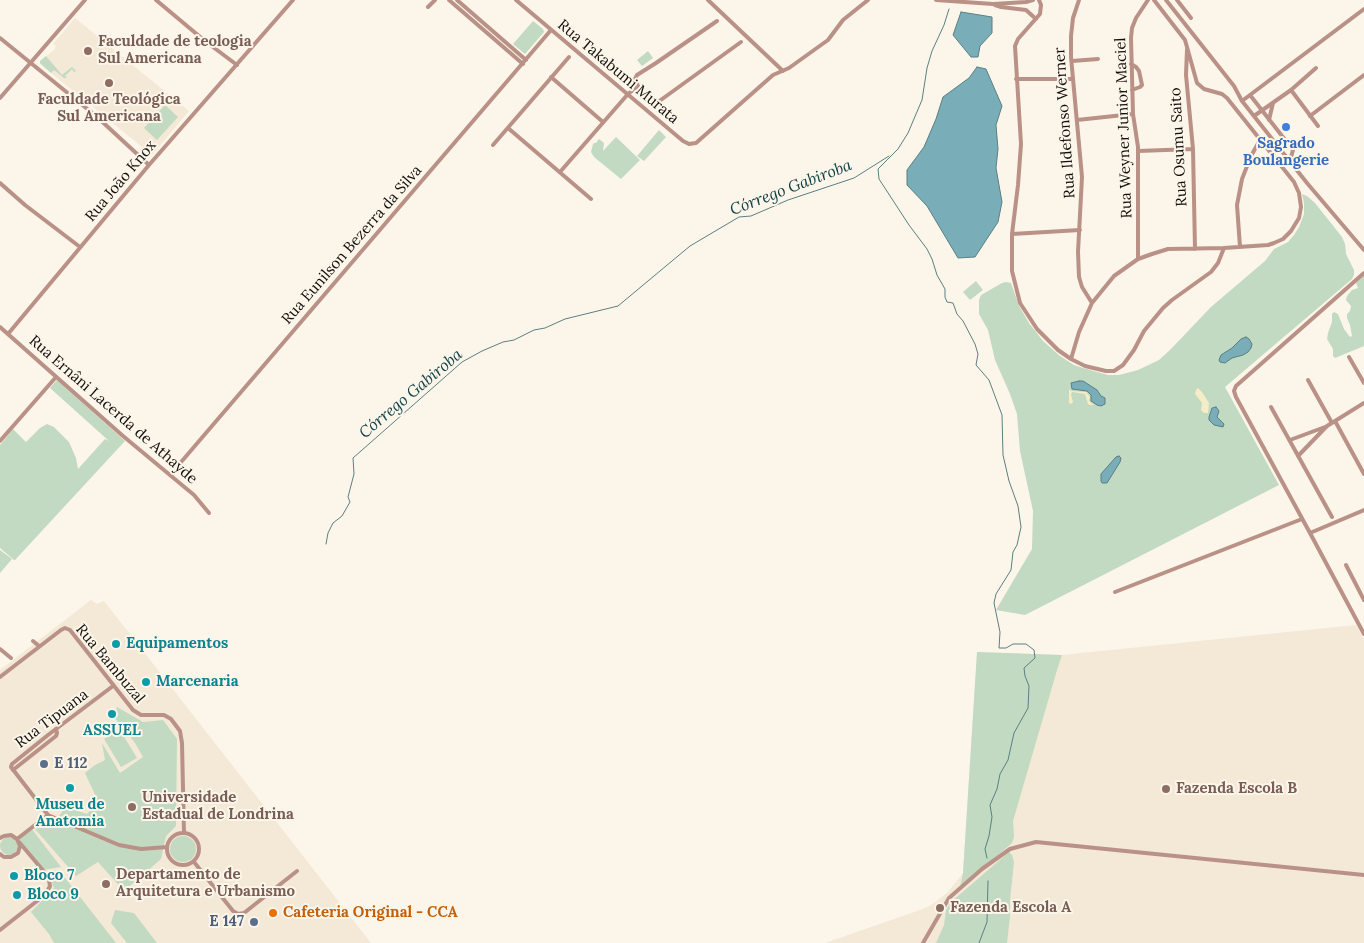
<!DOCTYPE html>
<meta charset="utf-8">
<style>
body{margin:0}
canvas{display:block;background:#fcf5e9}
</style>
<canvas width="1364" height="943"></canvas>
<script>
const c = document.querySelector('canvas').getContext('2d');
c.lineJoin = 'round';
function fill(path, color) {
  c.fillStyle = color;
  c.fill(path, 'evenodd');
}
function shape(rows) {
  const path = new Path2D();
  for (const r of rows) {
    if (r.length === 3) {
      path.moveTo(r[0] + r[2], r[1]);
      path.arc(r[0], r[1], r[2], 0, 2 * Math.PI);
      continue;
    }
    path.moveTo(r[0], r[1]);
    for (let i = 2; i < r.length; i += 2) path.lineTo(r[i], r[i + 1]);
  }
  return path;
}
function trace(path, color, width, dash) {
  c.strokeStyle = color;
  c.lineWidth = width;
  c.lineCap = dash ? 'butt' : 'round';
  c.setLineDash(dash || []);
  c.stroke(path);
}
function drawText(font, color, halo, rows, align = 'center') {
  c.font = font + ' Lora,serif';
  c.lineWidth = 4;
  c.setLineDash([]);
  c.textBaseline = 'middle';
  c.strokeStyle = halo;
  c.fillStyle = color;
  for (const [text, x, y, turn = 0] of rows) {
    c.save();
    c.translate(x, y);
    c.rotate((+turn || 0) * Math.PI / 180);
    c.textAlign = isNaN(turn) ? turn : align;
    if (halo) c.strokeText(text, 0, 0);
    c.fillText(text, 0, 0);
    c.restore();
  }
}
const built = shape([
 [75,18,189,111,152,155,40,64,40,61,55,49,56,46,53,44],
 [91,600,97,604,104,601,371,943,0,943,0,670],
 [1356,625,1364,639,1364,943,825,943,923,909,933,904,948,892,963,873,977,652,1062,655]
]);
const green = shape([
 [533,21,543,29,544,32,525,54,513,44],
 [648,51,653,58,642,66,637,60],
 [46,56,62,75,72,67,76,71,74,72,72,69,65,76,67,78,64,78,54,70,51,73,40,63,40,61],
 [165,105,178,117,157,140,144,128],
 [659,130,666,137,644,161,637,156],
 [616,137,640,160,621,179,594,157,591,152,593,144,594,143,596,143,599,139,604,143,603,151],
 [1302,194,1307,196,1315,203,1342,237,1345,244,1346,254,1354,270,1354,275,1352,279,1225,387,1279,485,1025,615,996,610,1032,549,1033,511,1020,451,1017,414,1010,394,995,360,988,330,979,314,979,300,981,295,1002,283,1006,282,1011,283,1019,306,1029,323,1043,341,1060,356,1074,365,1083,368,1108,375,1119,375,1138,370,1159,360,1170,350,1211,307,1265,261,1274,249,1288,242,1294,235,1299,227,1304,214,1304,203],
 [1364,275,1364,346,1335,358,1333,356,1333,349,1327,339,1328,333,1332,322,1332,314,1334,312,1338,314,1344,329,1350,337,1352,336,1350,325,1347,318,1347,314,1350,311,1351,306,1346,300,1347,296,1352,290,1358,288,1356,283],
 [976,281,983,290,970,300,963,292],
 [57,380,125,441,15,560,14,560,0,548,0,445,13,429,26,442,40,428,47,424,54,427,69,442,76,458,78,469,105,439,109,441,50,388],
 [0,550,12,559,0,573],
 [977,652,1062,655,1057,670,1013,821,1014,837,1012,843,960,888,963,873],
 [117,707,143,722,163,720,177,739,176,826,166,836,161,859,124,891,98,862,76,876,35,829,54,824,65,807,87,814,98,801,85,773,95,765,105,760,102,743,120,773,143,757,135,743,114,717],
 [120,730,137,758,121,767,104,739],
 [31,828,61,867,43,870,18,838],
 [183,849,13],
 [9,846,9],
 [1009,852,1012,855,1014,862,1010,900,1010,916,1007,943,936,943,944,925,946,910,951,902],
 [59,870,116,943,54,943,49,934,31,912,54,888,49,875,47,872],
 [115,910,134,913,157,943,127,943,111,923]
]);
const sand = shape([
 [1198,388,1202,392,1209,403,1208,413,1204,413,1201,410,1202,403,1195,394,1196,390],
 [1069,389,1071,391,1086,392,1090,397,1089,401,1094,405,1090,405,1088,404,1085,394,1072,392,1071,395,1073,402,1071,404,1069,403]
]);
const water = shape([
 [961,12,992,17,992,33,980,46,978,57,971,57,953,35,961,12],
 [977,67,986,69,1002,106,996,125,998,149,996,168,1002,202,998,222,975,257,958,258,927,206,907,185,907,170,924,147,936,119,943,97,969,78,977,67],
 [1246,337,1249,339,1252,344,1251,348,1248,352,1243,355,1232,358,1225,363,1220,362,1219,360,1221,355,1232,348,1241,339,1246,337],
 [1079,381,1083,381,1097,390,1101,396,1105,398,1105,404,1101,406,1097,405,1091,401,1091,395,1087,391,1072,389,1071,383,1079,381],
 [1216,407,1219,411,1217,417,1224,424,1223,427,1214,425,1209,420,1209,417,1212,408,1216,407],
 [1119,456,1121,458,1120,462,1107,483,1102,483,1101,481,1101,474,1116,457,1119,456]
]);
const stream = shape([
 [949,9,944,25,932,51,927,68,922,100,908,133,898,149,878,169,879,179,909,225,927,249,932,259,937,275,945,289,945,297,947,302,953,303,957,314,963,321,975,344,978,354,976,365,989,380,1002,415,1003,455,1009,481,1018,506,1021,527,1017,545,1013,552,1011,570,996,594,994,603,1000,632,999,648,1006,648,1013,644,1026,644,1034,650,1035,658,1024,668,1025,676,1029,686,1028,708,1014,733,1008,760,1000,774,997,789,990,805,992,817,989,836,985,849,987,858],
 [326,544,328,533,333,523,342,516,350,502,348,497,354,474,353,458,462,362,482,351,503,342,514,340,534,330,545,328,565,319,618,306,690,246,739,217,751,216,788,200,854,178,889,156],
 [979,943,987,922,988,881]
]);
const minor = shape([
 [156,0,205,41,237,65],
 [449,0,523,64],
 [457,0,526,60],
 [516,0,683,141,689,144,696,143,773,75,789,68,828,40,843,20,868,0],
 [708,0,783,71],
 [936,0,993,4,1026,2,1033,0],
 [1039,0,1041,5,1040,14,1018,39,1015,46,1021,144,1018,185,1012,234,1012,271,1020,303,1037,329,1058,350,1071,359,1085,366,1106,371,1114,371,1123,365,1134,350,1144,331,1163,308,1172,300,1211,272,1218,263,1224,248],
 [1079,0,1073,18,1071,36,1071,57,1082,177,1078,252,1079,277,1082,287,1092,303],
 [1166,0,1234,86,1242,101,1307,183,1364,250],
 [1177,0,1191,18],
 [995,5,1001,7,1026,10,1036,19],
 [428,7,435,0],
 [717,21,656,63,637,75,635,79,638,86,650,101,655,103,658,102,741,42],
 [0,38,96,116,149,165],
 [1187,49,1186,75,1193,149,1195,249],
 [1072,61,1098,59],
 [1131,64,1136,67,1139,71,1142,85,1140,87,1132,90],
 [551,77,603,122],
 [1016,79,1073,79],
 [1291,90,1318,126],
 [1250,95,1293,150,1290,161],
 [0,98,85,0],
 [1242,101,1364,9],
 [1254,116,1291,90,1316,68],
 [1310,116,1364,75],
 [1077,120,1133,114],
 [1269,120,1273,103],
 [508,128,591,199],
 [493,145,569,57],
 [1138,151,1193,149],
 [560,172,628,94,638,86],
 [0,183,25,205,80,247],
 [1012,234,1080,230],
 [1240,247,1237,205,1242,179,1251,156,1260,140],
 [1138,259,1138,147,1133,114,1131,38,1132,28,1136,18,1148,0],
 [1364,273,1236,386,1234,391,1236,397,1310,533,1364,510],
 [0,327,123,436,194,495,209,513],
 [8,334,149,165,293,0],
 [1349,357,1364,383],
 [1071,359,1079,332,1092,303,1114,276,1138,259,1152,254,1168,249,1224,248,1268,245,1274,243,1283,239,1291,231,1299,218,1301,207,1299,193,1294,182,1227,98,1222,94,1204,89,1197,83,1185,40,1154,0],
 [1308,380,1332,423],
 [1271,407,1332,517],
 [1335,421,1364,474],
 [1290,440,1325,427],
 [0,441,56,377],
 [1298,456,1327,426,1364,403],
 [170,475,551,30],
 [1310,533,1364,634],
 [1346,565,1364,600],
 [1115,592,1302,519],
 [33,641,39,646],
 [0,649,11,658],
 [0,677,61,630,65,628,70,630,133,710,141,715,164,715,171,719,180,731,182,743,184,833],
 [113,686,48,735,12,764,11,767,48,815,119,845,141,849,167,847],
 [13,770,56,736,57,733,56,729],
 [183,849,16],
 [0,838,4,836,11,835,17,839,20,846,18,853,11,857,4,857,0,854],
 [17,839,48,815],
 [194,862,233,911,238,914,244,913,297,871],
 [0,930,46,894,50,886,49,880,46,874,19,842],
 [923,943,949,898,982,869,1010,849,1036,842,1364,875]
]);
const markers = [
 [88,51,5,"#8d6e63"],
 [109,83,5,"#8d6e63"],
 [1286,127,5,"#3f7fe0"],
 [116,644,5,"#0f9aa8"],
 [146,682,5,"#0f9aa8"],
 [112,714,5,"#0f9aa8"],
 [44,764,5,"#5c6f8a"],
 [70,788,5,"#0f9aa8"],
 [1166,789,5,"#8d6e63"],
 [132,807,5,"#8d6e63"],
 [14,876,5,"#0f9aa8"],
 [106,884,5,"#8d6e63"],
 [17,895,5,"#0f9aa8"],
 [940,908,5,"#8d6e63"],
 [273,913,5,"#e8710a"],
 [254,922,5,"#5c6f8a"]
];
const educationNames = [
 ["Faculdade de teologia",98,42],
 ["Sul Americana",98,59],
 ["Faculdade Teológica",109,100,"center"],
 ["Sul Americana",109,117,"center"],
 ["Fazenda Escola B",1176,789],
 ["Universidade",142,798],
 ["Estadual de Londrina",142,815],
 ["Departamento de",116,875],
 ["Arquitetura e Urbanismo",116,892],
 ["Fazenda Escola A",950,908]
];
const streetNames = [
 ["Rua Takabumi Murata",618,72,40],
 ["Rua Ildefonso Werner",1065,123,-94],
 ["Rua Weyner Junior Maciel",1124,128,-92],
 ["Rua Osumu Saito",1179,147,-93],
 ["Rua João Knox",121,181,-50],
 ["Rua Eunilson Bezerra da Silva",352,245,-49],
 ["Rua Ernâni Lacerda de Athayde",113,410,41],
 ["Rua Bambuzal",110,664,50],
 ["Rua Tipuana",52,719,-37]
];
const shopNames = [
 ["Sagrado",1286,144],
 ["Boulangerie",1286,161]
];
const cultureNames = [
 ["Equipamentos",126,644],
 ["Marcenaria",156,682],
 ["ASSUEL",112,731,"center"],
 ["Museu de",70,805,"center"],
 ["Anatomia",70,822,"center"],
 ["Bloco 7",24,876],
 ["Bloco 9",27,895]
];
const serviceNames = [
 ["E 112",54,764],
 ["E 147",244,922,"right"]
];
const foodNames = [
 ["Cafeteria Original - CCA",283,913]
];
const waterNames = [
 ["Córrego Gabiroba",791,188,-21],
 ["Córrego Gabiroba",411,394,-40]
];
fill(built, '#f3e9d6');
fill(green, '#c2dac1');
fill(sand, '#f6ecc6');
fill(water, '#79aeb8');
trace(water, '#5a7f84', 1);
trace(stream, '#5a7f84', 1);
trace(minor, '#ba9187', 4);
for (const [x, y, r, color] of markers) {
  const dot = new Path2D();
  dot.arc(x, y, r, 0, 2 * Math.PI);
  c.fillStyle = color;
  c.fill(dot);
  trace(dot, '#fcf5e9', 2);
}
drawText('bold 15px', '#785e54', '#fcf5e9', educationNames, 'left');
drawText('15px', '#12100c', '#fcf5e9', streetNames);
drawText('bold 15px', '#366cbe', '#fcf5e9', shopNames);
drawText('bold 15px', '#0d838f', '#fcf5e9', cultureNames, 'left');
drawText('bold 15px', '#4e5e75', '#fcf5e9', serviceNames, 'left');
drawText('bold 15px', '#c56008', '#fcf5e9', foodNames, 'left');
drawText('italic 16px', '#0c3e46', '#fcf5e9', waterNames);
</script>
